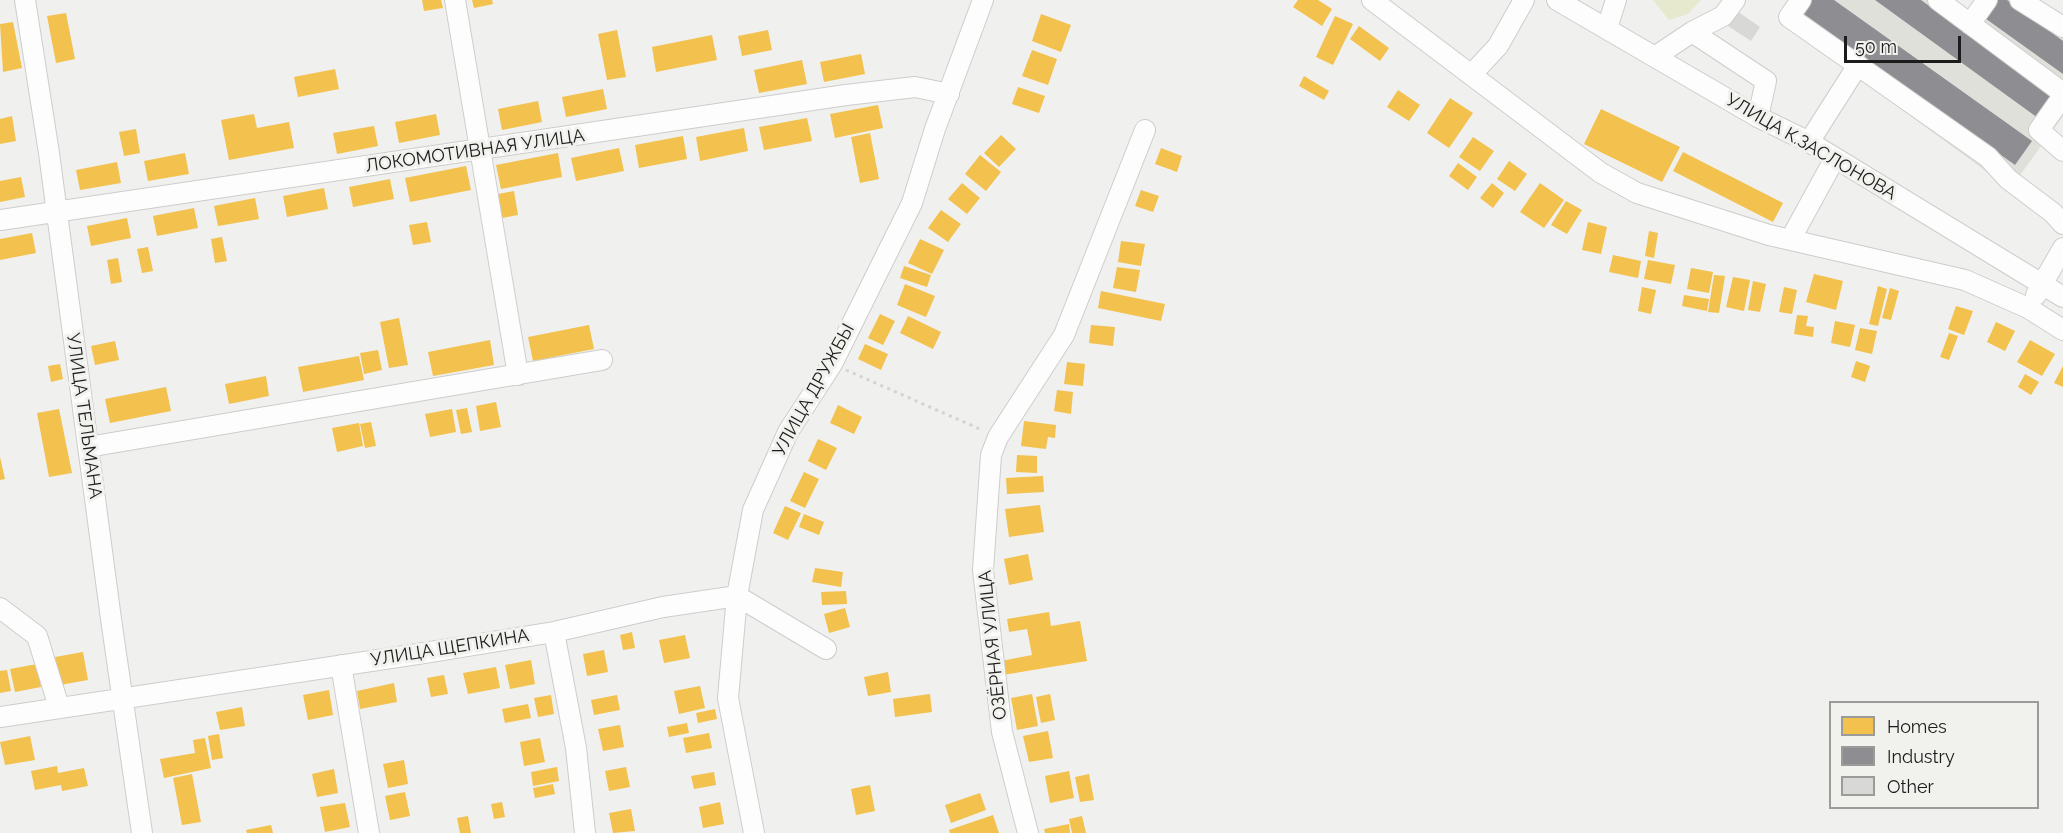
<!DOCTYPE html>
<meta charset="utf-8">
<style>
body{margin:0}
#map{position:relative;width:2063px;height:833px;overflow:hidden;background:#f0f0ef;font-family:Raleway,sans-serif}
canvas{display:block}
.legend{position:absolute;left:1829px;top:701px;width:210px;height:108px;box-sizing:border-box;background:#f1f1ee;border:2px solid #9b9c9a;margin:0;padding:8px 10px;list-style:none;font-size:18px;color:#1b1c1b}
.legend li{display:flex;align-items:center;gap:12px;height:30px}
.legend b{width:30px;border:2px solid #9b9c9a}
.scale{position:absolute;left:1844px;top:36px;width:117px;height:27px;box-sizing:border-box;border:3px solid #1b1c1b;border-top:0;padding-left:8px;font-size:18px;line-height:21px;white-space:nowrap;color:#1b1c1b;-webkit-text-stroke:4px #f1f1ee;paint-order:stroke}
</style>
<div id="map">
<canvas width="2063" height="833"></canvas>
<ul class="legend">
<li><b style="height:16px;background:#f2c14e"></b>Homes</li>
<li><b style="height:16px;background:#8d8d92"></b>Industry</li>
<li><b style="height:16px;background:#d8d8d7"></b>Other</li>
</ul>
<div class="scale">50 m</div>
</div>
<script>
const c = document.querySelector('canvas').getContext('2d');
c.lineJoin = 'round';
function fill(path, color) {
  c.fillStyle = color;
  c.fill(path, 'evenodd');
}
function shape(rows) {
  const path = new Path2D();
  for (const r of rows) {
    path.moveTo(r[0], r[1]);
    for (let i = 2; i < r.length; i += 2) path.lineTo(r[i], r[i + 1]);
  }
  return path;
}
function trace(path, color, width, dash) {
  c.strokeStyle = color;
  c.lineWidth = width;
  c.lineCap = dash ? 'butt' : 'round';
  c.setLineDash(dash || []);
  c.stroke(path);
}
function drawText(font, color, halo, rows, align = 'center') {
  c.font = font + ' Raleway,sans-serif';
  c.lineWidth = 6;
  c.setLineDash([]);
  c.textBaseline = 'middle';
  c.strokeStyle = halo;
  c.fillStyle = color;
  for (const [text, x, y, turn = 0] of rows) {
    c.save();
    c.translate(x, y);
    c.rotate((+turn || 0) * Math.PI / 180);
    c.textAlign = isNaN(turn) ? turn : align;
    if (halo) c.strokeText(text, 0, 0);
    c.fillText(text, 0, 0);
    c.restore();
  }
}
const built = shape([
 [1794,0,1945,0,1967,17,1978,0,2027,0,2063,27,2063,116,2010,189,1780,20]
]);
const green = shape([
 [1653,0,1701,0,1688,14,1669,20]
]);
const homes = shape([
 [422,0,441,0,443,8,424,11],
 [472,0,492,0,493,4,474,8],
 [1298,0,1318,0,1332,9,1322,26,1293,7],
 [66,13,75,59,56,63,47,16],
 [1041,14,1071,25,1061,52,1032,41],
 [1335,16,1353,24,1333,65,1316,57],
 [13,22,22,68,3,72,0,24],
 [1359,26,1389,48,1380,61,1350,39],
 [617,30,626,77,607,80,598,34],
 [768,30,772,50,742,56,738,36],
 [712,35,717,60,656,72,652,47],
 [1032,50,1057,59,1048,85,1022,76],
 [861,54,865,74,824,82,820,62],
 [802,60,807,84,759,93,754,70],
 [335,69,339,89,298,97,294,77],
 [1304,76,1329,91,1324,100,1299,86],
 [1018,87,1045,96,1039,113,1012,104],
 [603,89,607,109,566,117,562,97],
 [1398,90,1420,105,1409,121,1387,107],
 [1450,98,1473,113,1449,148,1427,133],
 [538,101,542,122,502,130,498,109],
 [878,105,883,128,835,138,830,114],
 [1601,109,1680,147,1662,182,1584,144],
 [254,114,257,128,289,122,294,148,229,160,221,120],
 [436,114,440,135,399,143,395,122],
 [12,116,16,141,0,144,0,119],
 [807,118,812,141,764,150,759,127],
 [374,126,378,146,337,154,333,133],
 [744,128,748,151,700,161,696,137],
 [136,129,140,153,124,156,119,132],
 [870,133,879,179,860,183,851,137],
 [1001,135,1016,149,999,167,984,153],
 [683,136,687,159,639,168,635,145],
 [1473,137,1494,151,1480,171,1459,157],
 [619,148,624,171,576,181,571,158],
 [1161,148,1182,156,1177,172,1155,164],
 [1683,152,1783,203,1773,222,1673,171],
 [185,153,189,174,148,181,144,161],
 [558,153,562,177,501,189,496,165],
 [980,155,1001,172,986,191,965,174],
 [1509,161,1527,174,1515,191,1497,179],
 [117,162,121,183,80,190,76,170],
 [1458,163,1477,177,1468,190,1449,176],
 [466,166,471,190,410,202,405,178],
 [21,177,25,197,0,202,0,181],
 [390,179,394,199,353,207,349,187],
 [962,183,980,198,967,214,948,199],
 [1492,183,1504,193,1493,208,1480,198],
 [1540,183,1564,200,1544,228,1520,212],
 [324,188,328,209,287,217,283,196],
 [1141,190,1159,196,1153,212,1135,206],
 [514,191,518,215,502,218,498,194],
 [255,198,259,219,218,226,214,206],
 [1566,201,1582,210,1567,234,1551,225],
 [194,208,198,228,157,236,153,216],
 [941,210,961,224,948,242,928,228],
 [127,218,131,238,91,246,87,226],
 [427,222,431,242,413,245,409,225],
 [1588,222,1607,227,1601,254,1582,250],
 [1649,231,1658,233,1654,258,1645,256],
 [32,233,36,253,0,260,0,239],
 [222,237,227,261,215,263,211,239],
 [920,239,944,250,932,274,908,263],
 [1121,241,1145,244,1141,266,1118,262],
 [148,247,153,271,142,273,137,249],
 [1613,255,1641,261,1638,278,1609,272],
 [118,258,122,282,111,284,107,260],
 [1648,260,1675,265,1671,284,1644,279],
 [904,266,931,275,927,287,900,278],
 [1117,267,1140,270,1136,292,1113,288],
 [1691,268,1713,272,1709,293,1687,289],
 [1814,274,1843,281,1836,310,1806,302],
 [1714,275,1725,276,1719,313,1708,312],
 [1733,277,1750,280,1744,311,1726,307],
 [1753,281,1766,284,1760,312,1748,310],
 [905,284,935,296,926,317,897,305],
 [1878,286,1887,289,1878,326,1869,324],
 [1642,287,1656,290,1651,314,1638,311],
 [1784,287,1797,290,1792,314,1779,312],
 [1890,288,1899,291,1891,320,1882,318],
 [1101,291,1165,304,1161,321,1098,308],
 [1684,295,1709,299,1707,311,1682,306],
 [1956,306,1973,311,1964,335,1948,329],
 [880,314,895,321,883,345,868,338],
 [1797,315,1808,316,1806,326,1814,327,1813,337,1794,334],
 [908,316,941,332,933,349,900,333],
 [399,318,408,365,389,368,380,322],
 [1835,321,1855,325,1850,347,1831,343],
 [1996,322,2015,331,2005,351,1987,342],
 [589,325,594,349,533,361,528,337],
 [1091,325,1115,327,1113,346,1089,343],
 [1860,328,1877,331,1872,354,1855,350],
 [1949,333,1958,336,1949,360,1940,357],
 [490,340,494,365,433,376,428,352],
 [2030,340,2055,354,2042,376,2017,362],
 [115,341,119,360,95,365,91,346],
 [865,344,888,354,881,370,858,359],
 [378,350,382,370,364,374,360,353],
 [359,356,364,380,303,392,298,367],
 [1856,361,1870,366,1865,382,1851,377],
 [1067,362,1085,364,1083,386,1064,384],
 [60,364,63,379,51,382,48,366],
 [2063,366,2063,387,2054,383],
 [2025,374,2039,382,2031,395,2018,387],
 [266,376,269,396,229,404,225,384],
 [166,387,171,411,110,423,105,399],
 [1057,390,1073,392,1071,414,1054,411],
 [496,402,501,427,480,431,476,406],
 [838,405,862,417,854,434,830,423],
 [467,408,472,432,461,434,456,410],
 [59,409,72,473,49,477,37,413],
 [452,409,456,432,430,437,425,414],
 [1024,421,1056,425,1055,438,1048,437,1046,449,1021,446],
 [371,422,376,446,365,448,360,424],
 [359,423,363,446,337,452,332,428],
 [818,439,837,448,826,470,808,461],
 [1017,455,1037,456,1037,473,1016,472],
 [0,457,5,479,0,480],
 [804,472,819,479,805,508,790,501],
 [1043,476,1044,492,1007,494,1006,478],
 [1040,505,1044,532,1009,537,1005,509],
 [785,506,801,513,788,540,773,533],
 [804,514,824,522,819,535,799,527],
 [1028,554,1033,580,1009,585,1004,559],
 [815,568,843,572,841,587,812,582],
 [846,591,847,604,822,605,821,592],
 [845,608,850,627,829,633,824,614],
 [1049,612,1051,626,1080,621,1087,661,1003,675,1001,661,1032,655,1027,629,1009,632,1007,619],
 [632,632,635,648,623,650,620,635],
 [685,635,690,658,664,663,659,640],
 [604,650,608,672,587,676,583,654],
 [83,652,88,680,60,685,55,657],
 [531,660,535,684,510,689,505,665],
 [37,664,41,687,15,692,10,669],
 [496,667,500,688,468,694,463,673],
 [7,670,11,691,0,693,0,671],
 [888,672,891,692,868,696,864,677],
 [444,675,448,694,431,697,427,678],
 [394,683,397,702,360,709,357,691],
 [700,686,705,708,679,714,674,691],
 [329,690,333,715,308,720,303,695],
 [930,694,932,712,895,717,893,699],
 [1032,694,1038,726,1017,730,1011,698],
 [1050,694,1055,720,1041,723,1036,697],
 [551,695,554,714,538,717,534,698],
 [617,695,620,710,594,715,591,700],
 [528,704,531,718,505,723,502,709],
 [242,707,245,726,220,730,216,712],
 [715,709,717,719,698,723,696,713],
 [687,723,689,733,669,737,667,727],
 [620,725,624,747,603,751,598,729],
 [1048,731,1053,758,1029,762,1023,736],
 [709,733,712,748,686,753,683,738],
 [219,734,223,758,212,760,208,736],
 [30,736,35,760,5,765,0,742],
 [205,738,211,768,164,778,160,759,195,753,193,740],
 [540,738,545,762,524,766,520,742],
 [404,760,408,784,388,788,383,764],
 [57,766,58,773,84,768,88,786,62,791,61,785,35,790,31,771],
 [557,767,559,781,533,786,531,772],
 [626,767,630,787,609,791,605,771],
 [334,769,338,793,317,797,312,774],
 [1069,771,1074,798,1050,803,1045,776],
 [714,772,716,785,694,789,691,776],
 [192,774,201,822,182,825,173,778],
 [1089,774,1094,800,1080,802,1075,777],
 [553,784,555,794,535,798,533,788],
 [870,785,875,811,856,815,851,789],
 [405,792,410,816,390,820,385,796],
 [980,793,986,810,951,823,945,805],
 [502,802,505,817,494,819,491,804],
 [720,802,724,824,703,828,699,807],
 [345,803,350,827,325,832,320,807],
 [631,809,635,831,613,833,609,813],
 [993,815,999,833,950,833,949,830],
 [468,816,471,833,460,833,457,818],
 [1082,816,1086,833,1072,833,1069,819],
 [1069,824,1070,833,1045,833,1044,829],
 [271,825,273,833,247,833,246,830]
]);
const industry = shape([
 [1806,0,1834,0,2032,141,2015,165,1798,10],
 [1875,0,1921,0,2054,96,2038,118],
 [1994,0,2007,0,2063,41,2063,74,1982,16]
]);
const building = shape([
 [1734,9,1760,27,1751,41,1725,24]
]);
const path = shape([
 [846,370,982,430]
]);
const minor = shape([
 [25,0,49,153,111,619,142,833],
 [455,0,518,375],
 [1372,0,1601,173,1637,193,1769,235,1965,280,2028,308,2063,330],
 [1557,0,1758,117,1809,142,2063,297],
 [1801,0,1789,17,1988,157,2008,179,2053,213,2063,224],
 [1938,0,2063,93],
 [2020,0,2063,27],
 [1970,24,1987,0],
 [1607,28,1616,0],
 [1692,32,1723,16,1735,0],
 [1656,56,1692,32,1766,81,1758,117],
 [1471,75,1498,46,1524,0],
 [2063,96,2039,130,2063,151],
 [1809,142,1858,65],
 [0,220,846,95,915,87,949,94],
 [1795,231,1835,158],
 [2036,295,2063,248],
 [88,447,602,360],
 [0,608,37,636,59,707],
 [554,632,576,748,585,833],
 [341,665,369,833],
 [0,717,424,653,554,632,663,607,737,596,826,649],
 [754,833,728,698,737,596,753,510,788,432,832,364,912,203,935,129,983,0],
 [1028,833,1002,732,983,570,991,455,998,437,1064,335,1145,130]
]);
const streetNames = [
 ["УЛИЦА К.ЗАСЛОНОВА",1811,147,30],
 ["ЛОКОМОТИВНАЯ УЛИЦА",475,151,-8],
 ["УЛИЦА ДРУЖБЫ",814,390,-61],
 ["УЛИЦА ТЕЛЬМАНА",84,416,82],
 ["ОЗЁРНАЯ УЛИЦА",993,645,-96],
 ["УЛИЦА ЩЕПКИНА",450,648,-9]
];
fill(built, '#e0e0db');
fill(green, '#e7e9ce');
fill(homes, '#f2c14e');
fill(industry, '#8d8d92');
fill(building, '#d8d8d7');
trace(minor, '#cdcdcc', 22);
trace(path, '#d3d3d2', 3, [3, 4.5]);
trace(minor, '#fdfdfd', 20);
drawText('18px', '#1b1c1b', '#f1f1ee', streetNames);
</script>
